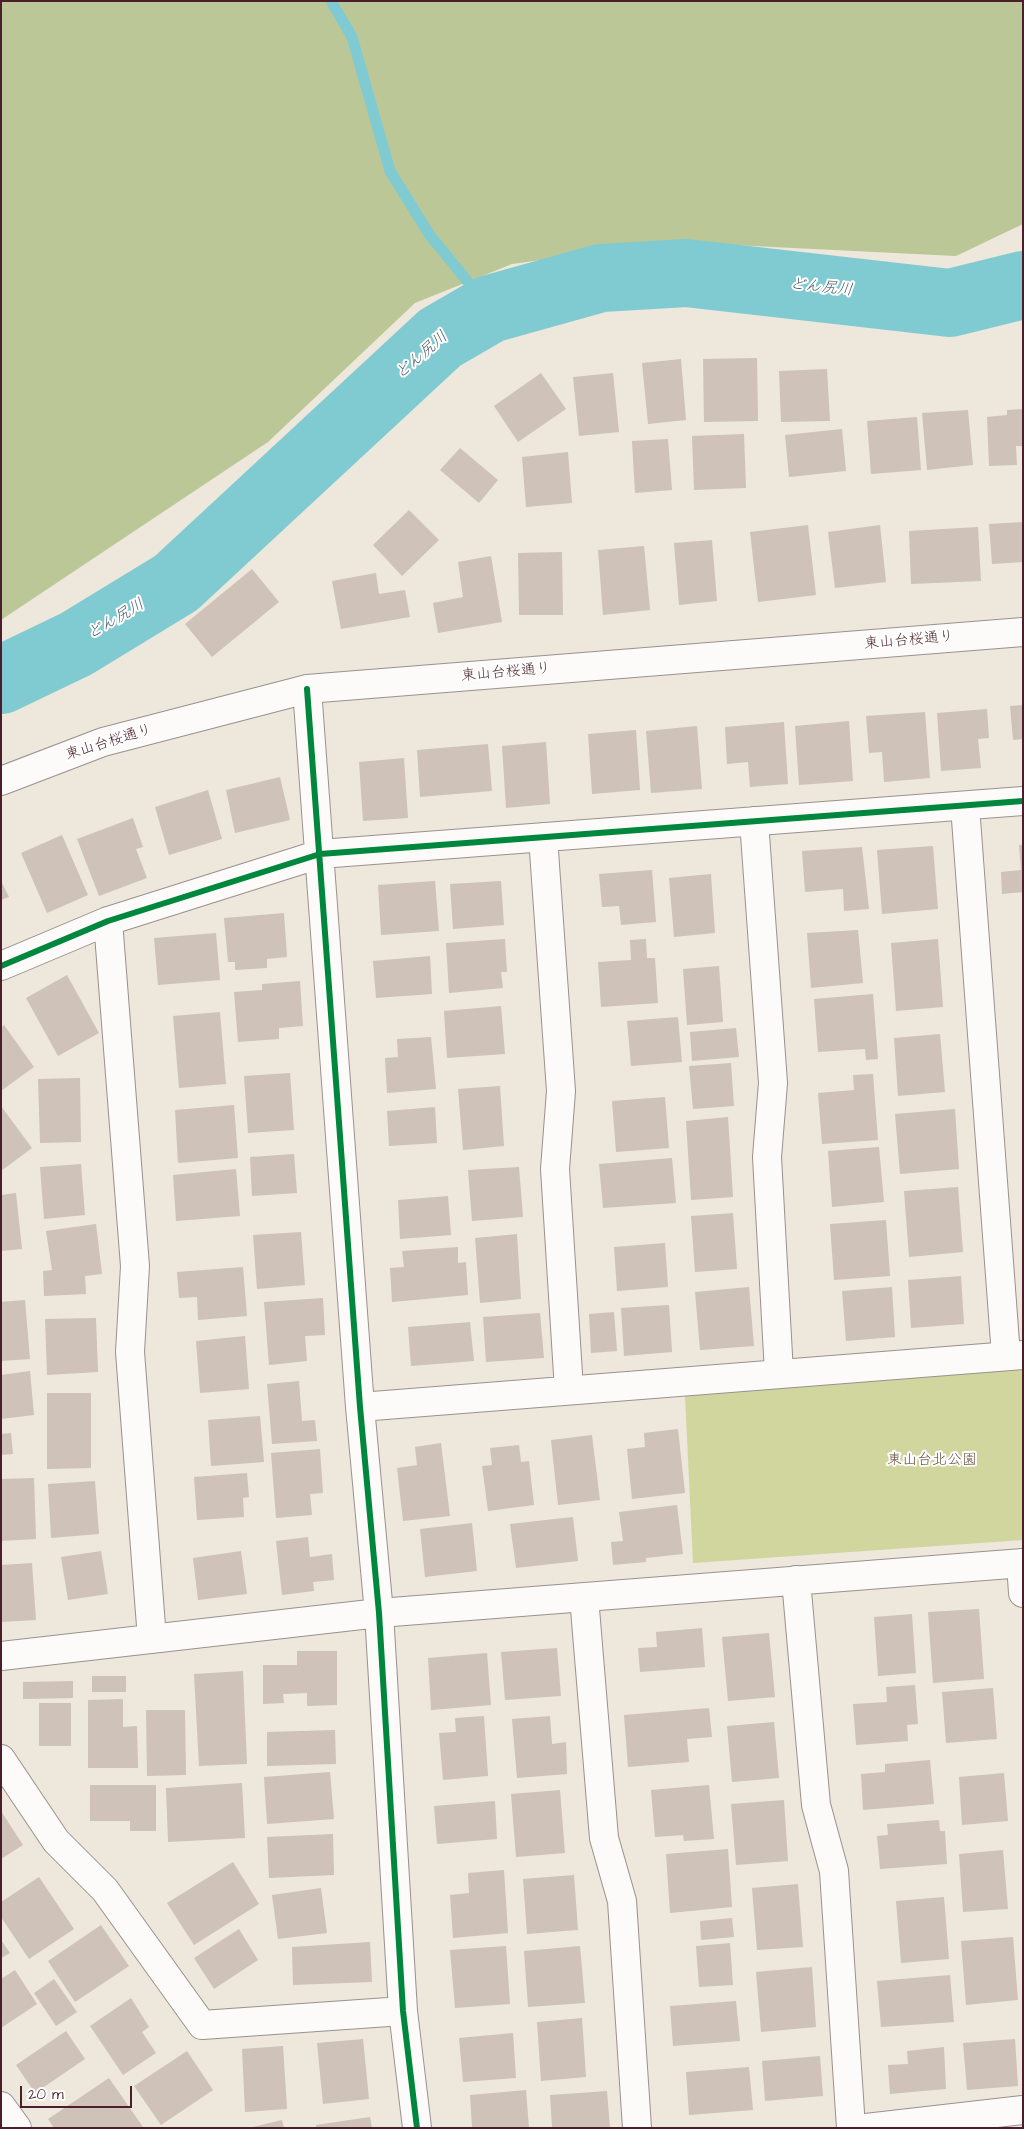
<!DOCTYPE html>
<meta charset="utf-8">
<style>
body{margin:0}
#map{position:relative;width:1024px;height:2129px;overflow:hidden;background:#ede7dc;font-family:"Architects Daughter",sans-serif}
canvas{display:block}
.frame{position:absolute;inset:0;border:2px solid #4a1f2b;pointer-events:none}
.scale{position:absolute;left:20px;top:2086px;width:112px;height:22px;box-sizing:border-box;border:2px solid #4a1f2b;border-top:0;padding-left:6px;font-size:15px;line-height:18px;white-space:nowrap;color:#4a1f2b;-webkit-text-stroke:4px #fff;paint-order:stroke}
</style>
<div id="map">
<canvas width="1024" height="2129"></canvas>
<div class="frame"></div>
<div class="scale">20 m</div>
</div>
<script>
const c = document.querySelector('canvas').getContext('2d');
c.lineJoin = 'round';
function fill(path, color) {
  c.fillStyle = color;
  c.fill(path, 'evenodd');
}
function shape(rows) {
  const path = new Path2D();
  for (const r of rows) {
    path.moveTo(r[0], r[1]);
    for (let i = 2; i < r.length; i += 2) path.lineTo(r[i], r[i + 1]);
  }
  return path;
}
function trace(path, color, width, dash) {
  c.strokeStyle = color;
  c.lineWidth = width;
  c.lineCap = dash ? 'butt' : 'round';
  c.setLineDash(dash || []);
  c.stroke(path);
}
function drawText(font, color, halo, rows, align = 'center') {
  c.font = font + ' "Architects Daughter","Klee One",sans-serif';
  c.lineWidth = 4;
  c.setLineDash([]);
  c.textBaseline = 'middle';
  c.strokeStyle = halo;
  c.fillStyle = color;
  for (const [text, x, y, turn = 0] of rows) {
    c.save();
    c.translate(x, y);
    c.rotate((+turn || 0) * Math.PI / 180);
    c.textAlign = isNaN(turn) ? turn : align;
    if (halo) c.strokeText(text, 0, 0);
    c.fillText(text, 0, 0);
    c.restore();
  }
}
const green = shape([
 [1023,1368,1023,1540,693,1563,685,1396]
]);
const forest = shape([
 [1,1,1023,1,1023,224,956,256,671,242,512,264,415,303,268,442,1,620]
]);
const stream = shape([
 [331,1,352,37,390,171,429,234,490,309]
]);
const river = shape([
 [1,680,76,644,176,583,440,338,490,309,601,278,686,273,950,303,1023,285]
]);
const building = shape([
 [757,358,758,421,704,422,703,359],
 [681,359,686,420,648,424,642,363],
 [827,369,830,421,781,422,779,371],
 [541,373,566,409,518,442,494,406],
 [613,373,619,432,579,436,573,377],
 [1023,409,1023,446,1016,446,1017,465,989,466,987,417,1007,415,1007,410],
 [968,410,973,465,927,470,922,413],
 [917,417,921,470,871,474,867,421],
 [842,429,846,471,789,477,785,435],
 [744,434,746,488,694,490,692,436],
 [668,439,672,490,635,493,632,441],
 [460,448,498,480,479,503,440,470],
 [568,452,572,503,526,507,522,457],
 [409,510,439,540,402,576,373,545],
 [1023,522,1023,562,992,564,989,524],
 [808,525,816,595,758,602,750,532],
 [880,525,886,582,835,588,828,532],
 [978,527,981,581,911,584,909,531],
 [712,540,717,601,679,605,674,543],
 [644,546,650,610,603,615,598,550],
 [562,552,563,615,519,615,518,553],
 [491,556,502,622,438,633,433,603,463,597,458,562],
 [252,569,279,602,212,657,185,624],
 [376,573,379,594,405,590,410,617,341,629,332,581],
 [1023,705,1023,739,1013,740,1010,706],
 [987,709,989,738,978,739,981,768,941,771,937,713],
 [925,712,930,778,884,782,882,752,869,753,866,716],
 [849,721,853,781,799,785,795,726],
 [784,722,788,784,750,787,748,762,727,764,725,727],
 [697,726,702,789,651,793,646,731],
 [636,730,640,790,592,794,588,734],
 [546,742,550,804,506,808,502,746],
 [488,744,492,791,420,797,417,750],
 [404,758,408,818,363,821,359,762],
 [280,777,290,820,235,833,226,790],
 [208,790,222,839,169,855,155,807],
 [133,818,143,847,136,849,147,878,99,896,77,839],
 [62,835,88,895,47,913,21,853],
 [1019,845,1023,845,1023,892,1002,894,1001,872,1021,870],
 [933,846,938,909,882,914,877,850],
 [862,847,869,909,844,911,843,889,805,892,802,851],
 [652,870,656,922,621,925,619,906,602,907,599,874],
 [711,874,715,933,674,937,669,878],
 [1,881,9,897,1,900],
 [435,881,439,931,381,935,378,885],
 [501,881,504,925,453,929,450,884],
 [284,913,287,957,267,959,267,968,235,970,235,962,228,962,224,918],
 [858,930,863,983,811,988,807,933],
 [216,933,220,980,158,985,154,938],
 [505,939,507,972,501,972,503,988,449,993,446,943],
 [646,939,647,958,655,958,658,1003,601,1007,598,962,631,960,630,940],
 [938,939,943,1007,896,1011,891,943],
 [430,956,432,994,376,998,373,961],
 [719,966,723,1022,687,1025,683,969],
 [67,975,99,1033,58,1056,26,998],
 [300,981,303,1026,279,1028,279,1039,238,1042,234,992,262,990,262,984],
 [873,994,878,1059,866,1060,865,1049,818,1052,814,999],
 [501,1006,505,1054,447,1058,444,1011],
 [220,1012,226,1084,179,1088,173,1016],
 [678,1017,682,1062,631,1066,627,1021],
 [4,1025,34,1067,1,1091,1,1028],
 [736,1028,739,1057,692,1061,690,1032],
 [940,1034,945,1092,898,1096,894,1038],
 [431,1037,436,1089,387,1093,385,1058,398,1057,397,1039],
 [731,1063,734,1106,693,1109,689,1066],
 [290,1073,294,1130,248,1133,244,1076],
 [873,1074,878,1140,822,1144,818,1093,854,1090,853,1075],
 [80,1078,81,1142,40,1143,38,1079],
 [500,1086,504,1146,463,1150,458,1089],
 [665,1097,669,1148,616,1152,612,1101],
 [234,1105,238,1158,178,1163,175,1110],
 [1,1106,32,1148,1,1171],
 [435,1107,437,1143,389,1146,387,1111],
 [955,1109,959,1169,900,1174,895,1114],
 [728,1117,733,1197,691,1200,686,1121],
 [879,1147,884,1202,832,1207,828,1151],
 [294,1154,297,1193,252,1196,250,1157],
 [672,1158,676,1203,603,1208,599,1164],
 [81,1164,85,1215,44,1219,40,1167],
 [519,1167,523,1217,472,1221,468,1170],
 [236,1169,240,1216,176,1221,173,1175],
 [958,1187,963,1252,909,1257,904,1191],
 [16,1193,22,1249,1,1251,1,1195],
 [448,1196,451,1235,400,1239,398,1200],
 [733,1213,737,1269,695,1272,691,1216],
 [886,1220,890,1276,834,1280,830,1224],
 [96,1224,102,1274,85,1276,86,1294,44,1296,43,1271,52,1270,46,1231],
 [301,1232,305,1285,257,1289,253,1235],
 [517,1234,521,1299,480,1303,475,1238],
 [665,1243,668,1287,617,1291,614,1247],
 [458,1247,458,1263,466,1262,468,1295,392,1302,390,1268,404,1267,402,1251],
 [243,1267,247,1316,198,1320,197,1297,179,1298,177,1272],
 [961,1276,964,1324,911,1328,908,1280],
 [749,1287,754,1346,700,1350,695,1292],
 [892,1287,895,1337,846,1341,842,1291],
 [323,1298,325,1335,305,1336,307,1361,269,1365,264,1302],
 [25,1300,30,1359,1,1361,1,1302],
 [669,1305,672,1352,624,1356,621,1308],
 [614,1312,617,1351,591,1353,589,1314],
 [540,1313,544,1358,486,1362,483,1317],
 [96,1318,98,1372,47,1375,45,1319],
 [470,1322,474,1361,411,1366,408,1327],
 [245,1336,249,1389,200,1393,196,1341],
 [30,1371,34,1415,1,1419,1,1375],
 [299,1381,302,1421,315,1420,317,1441,272,1444,267,1384],
 [47,1393,91,1393,91,1468,47,1469],
 [260,1416,264,1462,211,1466,208,1420],
 [678,1429,685,1493,632,1499,627,1449,645,1447,644,1433],
 [11,1433,13,1454,1,1455,1,1434],
 [592,1435,600,1500,558,1505,551,1440],
 [441,1443,450,1516,403,1521,397,1468,417,1465,415,1447],
 [519,1445,521,1462,529,1461,534,1505,488,1511,482,1466,492,1465,490,1448],
 [320,1449,323,1493,310,1494,312,1515,276,1518,271,1453],
 [247,1473,249,1497,243,1498,244,1517,197,1520,194,1477],
 [34,1478,36,1539,1,1541,1,1479],
 [95,1481,99,1534,51,1538,48,1484],
 [677,1505,683,1554,646,1558,646,1562,613,1565,611,1542,623,1541,619,1512],
 [573,1517,578,1561,516,1568,510,1524],
 [472,1523,477,1571,425,1577,420,1529],
 [308,1537,310,1557,332,1554,334,1580,313,1582,314,1591,282,1595,276,1541],
 [101,1551,108,1594,68,1600,61,1557],
 [241,1551,247,1594,198,1600,193,1558],
 [32,1563,36,1620,1,1622,1,1565],
 [979,1609,984,1679,933,1683,928,1612],
 [912,1614,916,1673,878,1676,874,1617],
 [702,1628,705,1667,640,1672,638,1648,657,1647,656,1632],
 [769,1633,775,1697,728,1701,722,1637],
 [557,1648,561,1696,505,1700,501,1652],
 [297,1651,337,1651,337,1705,307,1706,307,1693,283,1694,284,1703,263,1704,263,1665,297,1665],
 [487,1653,491,1705,431,1710,428,1658],
 [243,1671,247,1764,199,1766,194,1674],
 [92,1676,126,1676,126,1692,92,1692],
 [73,1681,73,1698,23,1699,23,1682],
 [915,1685,918,1724,907,1725,908,1741,856,1745,853,1704,887,1702,886,1687],
 [993,1688,997,1739,946,1743,942,1692],
 [123,1699,123,1727,137,1726,138,1768,88,1768,88,1700],
 [39,1703,71,1703,71,1746,39,1746],
 [709,1708,712,1737,687,1739,689,1762,628,1767,624,1715],
 [146,1710,185,1710,186,1775,147,1776],
 [484,1716,488,1776,443,1780,439,1733,456,1732,455,1718],
 [550,1716,552,1744,566,1742,567,1774,517,1778,512,1719],
 [774,1722,779,1778,732,1782,727,1726],
 [335,1730,336,1764,267,1766,267,1732],
 [930,1760,934,1804,863,1810,861,1774,885,1772,885,1764],
 [330,1772,334,1819,267,1824,264,1777],
 [1004,1773,1008,1821,962,1825,959,1777],
 [242,1783,245,1838,168,1842,166,1788],
 [90,1785,156,1785,156,1831,130,1831,130,1821,90,1821],
 [709,1785,714,1839,684,1841,683,1835,655,1837,651,1790],
 [560,1790,565,1853,516,1857,511,1794],
 [784,1800,788,1861,736,1865,731,1804],
 [495,1801,497,1839,437,1844,434,1806],
 [1,1811,23,1845,1,1859],
 [939,1820,940,1831,945,1831,947,1864,880,1869,877,1836,888,1835,887,1824],
 [333,1834,334,1875,269,1878,267,1837],
 [728,1849,732,1907,670,1913,666,1854],
 [1003,1850,1008,1909,963,1912,959,1854],
 [233,1862,259,1904,194,1945,167,1903],
 [504,1870,508,1933,453,1938,450,1895,469,1893,468,1873],
 [574,1875,578,1930,527,1934,523,1879],
 [39,1877,74,1929,29,1959,1,1917,1,1902],
 [798,1884,803,1947,757,1950,752,1888],
 [321,1888,327,1933,278,1939,272,1895],
 [944,1897,949,1959,901,1963,896,1901],
 [732,1918,734,1937,701,1940,700,1921],
 [101,1925,129,1966,75,2002,48,1961],
 [239,1929,258,1960,214,1989,194,1958],
 [1013,1937,1018,2000,966,2005,961,1941],
 [1,1940,10,1953,1,1958],
 [370,1942,372,1982,293,1985,292,1947],
 [730,1943,733,1985,699,1987,696,1946],
 [506,1946,510,2004,455,2008,450,1950],
 [580,1946,585,2003,528,2007,524,1951],
 [812,1967,816,2027,761,2032,756,1972],
 [15,1970,37,2004,1,2028,1,1979],
 [950,1975,954,2022,881,2027,877,1981],
 [54,1979,77,2012,56,2026,34,1993],
 [131,1998,149,2027,142,2032,156,2053,123,2075,90,2026],
 [736,2001,740,2041,673,2046,670,2006],
 [582,2018,586,2077,541,2081,537,2022],
 [66,2031,85,2059,35,2093,16,2065],
 [513,2033,516,2078,463,2082,459,2038],
 [363,2039,369,2099,323,2104,317,2043],
 [1015,2039,1018,2086,967,2090,963,2043],
 [283,2046,287,2109,245,2112,242,2049],
 [944,2047,946,2089,890,2094,888,2065,908,2064,907,2051],
 [187,2051,213,2090,161,2125,134,2086],
 [820,2056,823,2096,765,2101,762,2061],
 [749,2067,753,2110,689,2115,686,2072],
 [109,2078,143,2127,54,2128,48,2119],
 [526,2090,529,2128,472,2128,470,2095],
 [607,2091,610,2128,552,2128,550,2095],
 [370,2117,372,2128,316,2128,316,2125],
 [282,2120,284,2128,253,2128,253,2127]
]);
const minor = shape([
 [307,689,360,1407,379,1613,403,2011,417,2128],
 [1,781,103,742,307,689,1023,632],
 [965,806,1006,1356],
 [754,821,773,1083,767,1157,779,1373],
 [543,837,561,1091,555,1169,569,1390],
 [108,921,135,1266,130,1352,152,1639],
 [1,966,108,921,320,854,1023,801],
 [360,1407,1023,1355],
 [1021,1563,1023,1593],
 [796,1580,816,1805,834,1871,851,2128],
 [584,1597,604,1838,622,1901,637,2128],
 [1,1656,379,1613,1023,1563],
 [1,1759,56,1841,105,1890,202,2025,403,2011],
 [1,2106,17,2128],
 [866,2128,1023,2110]
]);
const cycleway = shape([
 [307,689,360,1407,379,1613,403,2011,417,2128],
 [1,966,108,921,320,854,1023,801]
]);
const streetNames = [
 ["東山台桜通り",909,641,-5],
 ["東山台桜通り",506,673,-5],
 ["東山台桜通り",109,743,-17]
];
const parkNames = [
 ["東山台北公園",932,1461]
];
const waterNames = [
 ["どん尻川",821,288,6],
 ["どん尻川",422,356,-41],
 ["どん尻川",116,620,-31]
];
fill(green, '#d0d69e');
fill(forest, '#bbc797');
trace(stream, '#80cbd1', 11);
trace(river, '#80cbd1', 68);
fill(building, '#cec2b9');
trace(minor, '#9a918d', 30);
trace(minor, '#fcfbfa', 28);
trace(cycleway, '#00873e', 6);
drawText('15px', '#4a1f2b', '#fff', streetNames);
drawText('15px', '#6b523e', '#fff', parkNames);
drawText('italic 16px', '#4d5f6b', '#fff', waterNames);
</script>
